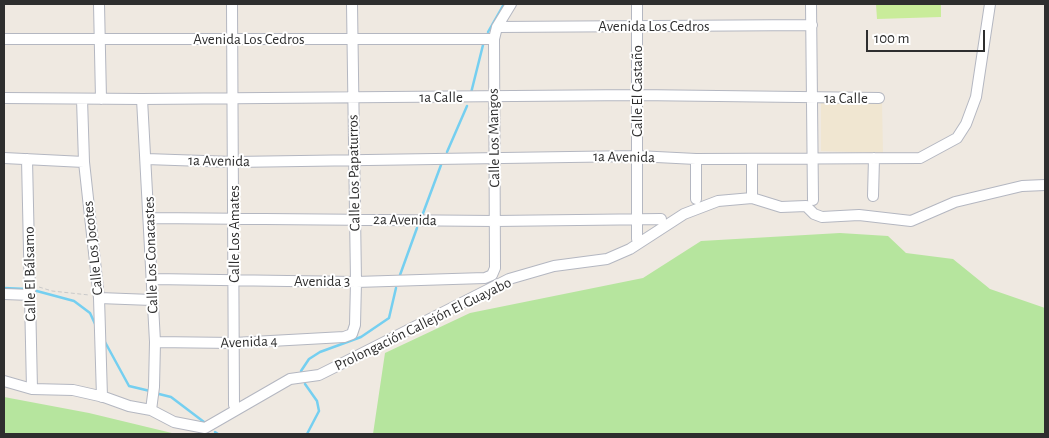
<!DOCTYPE html>
<meta charset="utf-8">
<style>
body{margin:0}
#map{position:relative;width:1049px;height:438px;overflow:hidden;background:#efe9e1;font-family:"Alegreya Sans",sans-serif}
canvas{display:block}
.frame{position:absolute;inset:0;border:5px solid #2e2e2e;pointer-events:none}
.scale{position:absolute;left:866px;top:30px;width:119px;height:22px;box-sizing:border-box;border:2px solid #2e2e2e;border-top:0;padding-left:6px;font-size:15px;line-height:18px;white-space:nowrap;color:#2e2e2e;-webkit-text-stroke:4px #fff;paint-order:stroke}
</style>
<div id="map">
<canvas width="1049" height="438"></canvas>
<div class="frame"></div>
<div class="scale">100 m</div>
</div>
<script>
const c = document.querySelector('canvas').getContext('2d');
c.lineJoin = 'round';
function fill(path, color) {
  c.fillStyle = color;
  c.fill(path, 'evenodd');
}
function shape(rows) {
  const path = new Path2D();
  for (const r of rows) {
    path.moveTo(r[0], r[1]);
    for (let i = 2; i < r.length; i += 2) path.lineTo(r[i], r[i + 1]);
  }
  return path;
}
function trace(path, color, width, dash) {
  c.strokeStyle = color;
  c.lineWidth = width;
  c.lineCap = dash ? 'butt' : 'round';
  c.setLineDash(dash || []);
  c.stroke(path);
}
function drawText(font, color, halo, rows, align = 'center') {
  c.font = font + ' "Alegreya Sans",sans-serif';
  c.lineWidth = 4;
  c.setLineDash([]);
  c.textBaseline = 'middle';
  c.strokeStyle = halo;
  c.fillStyle = color;
  for (const [text, x, y, turn = 0] of rows) {
    c.save();
    c.translate(x, y);
    c.rotate((+turn || 0) * Math.PI / 180);
    c.textAlign = isNaN(turn) ? turn : align;
    if (halo) c.strokeText(text, 0, 0);
    c.fillText(text, 0, 0);
    c.restore();
  }
}
const education = shape([
 [821,102,882,102,883,153,821,151]
]);
const green = shape([
 [840,233,888,236,906,253,953,259,990,289,1045,308,1045,434,373,434,385,353,470,313,643,278,701,241],
 [4,397,89,413,176,434,4,434]
]);
const pitch = shape([
 [876,4,941,4,941,17,877,19]
]);
const stream = shape([
 [488,32,504,4],
 [471,93,483,45],
 [447,152,467,106],
 [422,216,441,165],
 [400,275,417,228],
 [4,288,27,289],
 [33,290,74,301,90,313,96,326],
 [105,342,129,386,150,391],
 [301,371,309,359,320,352,361,337,389,318,396,288],
 [305,384,317,401,319,411,307,434],
 [155,393,171,397,204,422],
 [215,432,218,434]
]);
const path = shape([
 [39,287,52,291,89,295]
]);
const minor = shape([
 [99,4,101,99],
 [232,4,234,405],
 [811,4,813,200],
 [497,27,812,25],
 [4,39,494,39],
 [4,98,142,99,637,95,879,98],
 [82,99,84,162,99,298,102,397],
 [142,99,155,342,154,387,151,410],
 [4,158,84,162],
 [27,159,32,389],
 [146,159,233,162,637,156,696,159,920,158,957,138,966,124,976,97,990,4],
 [873,196,874,158],
 [752,198,752,159],
 [696,199,696,159],
 [149,218,495,221,661,219],
 [637,239,637,4],
 [152,279,356,282,485,278,492,275,495,268,494,39,497,27,511,4],
 [4,294,31,295],
 [99,298,152,300],
 [155,342,234,343,344,337,352,334,355,325,356,282,352,4],
 [4,381,32,389,73,390,104,397,129,406,151,410,174,422,205,428,290,379,319,375,335,367,509,279,554,266,607,259,630,249,684,214,718,201,752,198,781,207,806,206,814,214,822,217,859,215,911,221,955,202,1022,186,1045,185]
]);
const streetNames = [
 ["Avenida Los Cedros",654,26],
 ["Avenida Los Cedros",249,39],
 ["Calle El Castaño",637,91,-90],
 ["1a Calle",441,97],
 ["1a Calle",846,98],
 ["Calle Los Mangos",494,138,-91],
 ["1a Avenida",624,157,1],
 ["1a Avenida",219,161,1],
 ["Calle Los Papaturros",354,173,-91],
 ["2a Avenida",405,220,1],
 ["Calle Los Amates",234,234,-90],
 ["Calle Los Jocotes",93,248,-96],
 ["Calle Los Conacastes",151,255,-92],
 ["Calle El Bálsamo",30,274,-91],
 ["Avenida 3",322,281],
 ["Prolongación Callejón El Guayabo",423,324,-26],
 ["Avenida 4",249,342,-2]
];
fill(education, '#f0e6d1');
fill(green, '#b6e59e');
fill(pitch, '#c9ec9a');
trace(stream, '#75cff0', 2.5);
trace(minor, '#b4b7c1', 12);
trace(path, '#c9c9c9', 1, [4, 2.5]);
trace(minor, '#fff', 10);
drawText('15px', '#2e2e2e', '#fff', streetNames);
</script>
